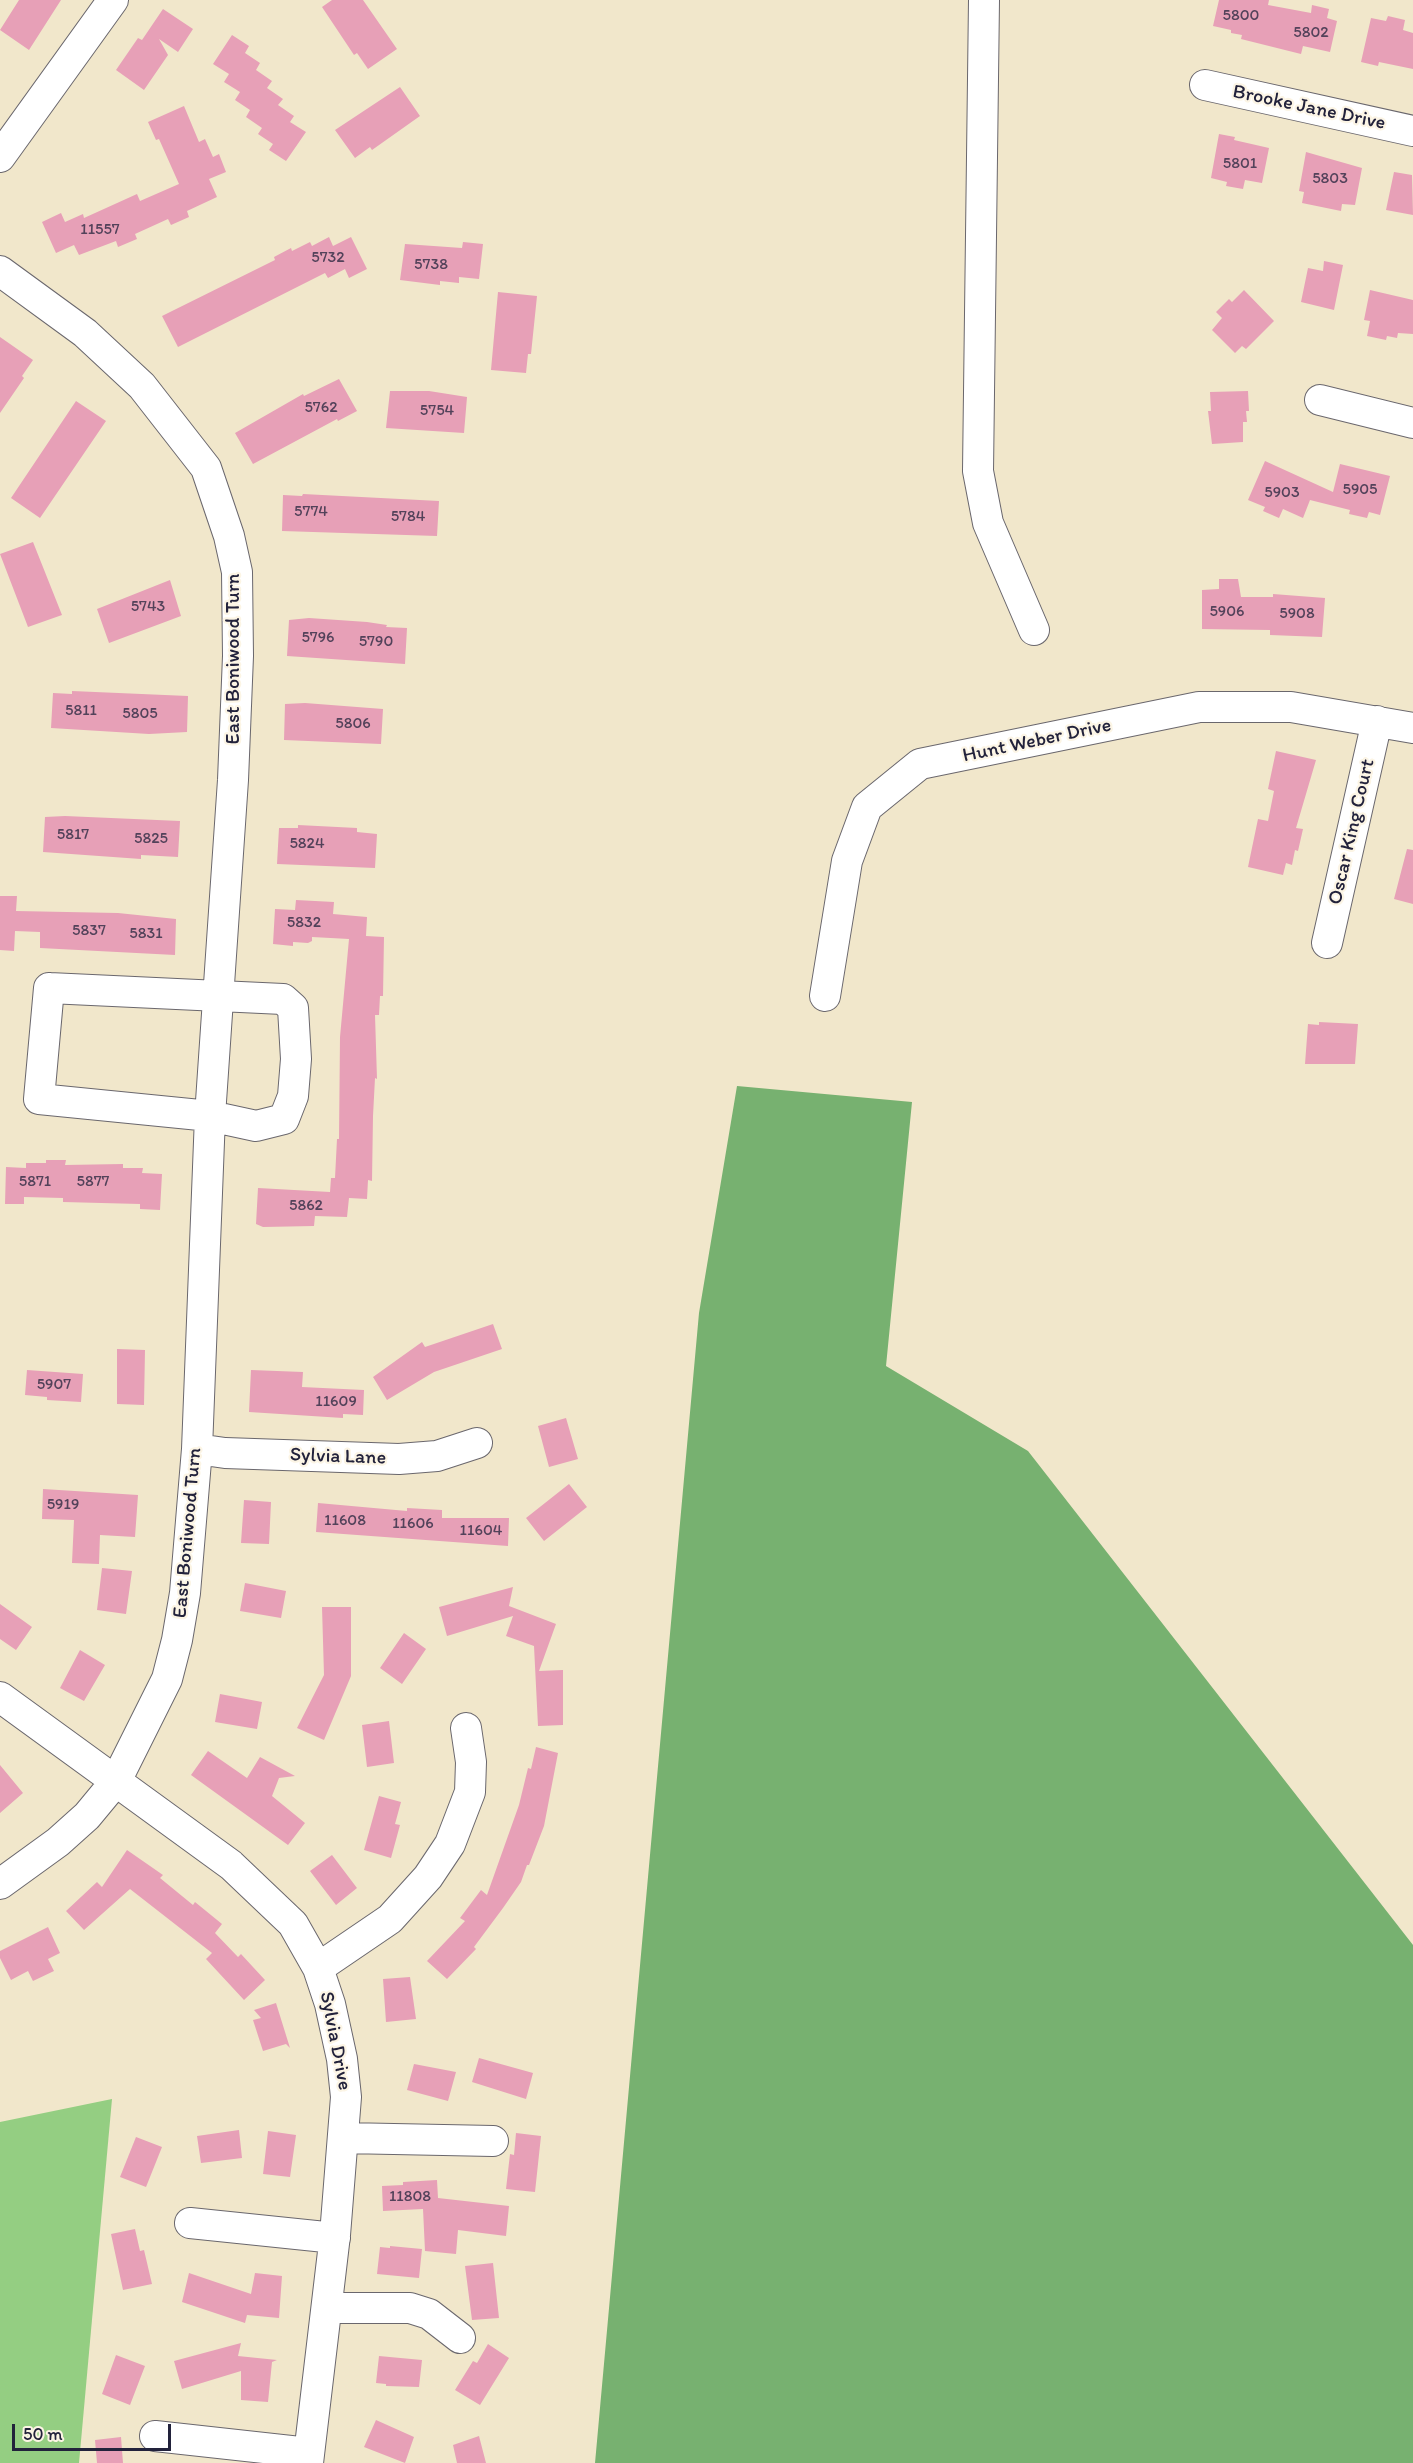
<!DOCTYPE html>
<style>
body{margin:0}
#map{position:relative;width:1413px;height:2463px;overflow:hidden;background:#f1e7cb;font-family:Itim,sans-serif}
canvas{display:block}
.scale{position:absolute;left:12px;top:2424px;width:159px;height:27px;box-sizing:border-box;border:3px solid #22223b;border-top:0;padding-left:8px;font-size:18px;line-height:21px;white-space:nowrap;color:#22223b;-webkit-text-stroke:4px #fcf5e5;paint-order:stroke}
</style>
<div id="map">
<canvas width="1413" height="2463"></canvas>
<div class="scale">50 m</div>
</div>
<script>
const c = document.querySelector('canvas').getContext('2d');
c.lineJoin = 'round';
function fill(path, color) {
  c.fillStyle = color;
  c.fill(path, 'evenodd');
}
function shape(rows) {
  const path = new Path2D();
  for (const r of rows) {
    path.moveTo(r[0], r[1]);
    for (let i = 2; i < r.length; i += 2) path.lineTo(r[i], r[i + 1]);
  }
  return path;
}
function trace(path, color, width, dash) {
  c.strokeStyle = color;
  c.lineWidth = width;
  c.lineCap = dash ? 'butt' : 'round';
  c.setLineDash(dash || []);
  c.stroke(path);
}
function drawText(font, color, halo, rows, align = 'center') {
  c.font = font + ' Itim,sans-serif';
  c.lineWidth = 4.5;
  c.setLineDash([]);
  c.textBaseline = 'middle';
  c.strokeStyle = halo;
  c.fillStyle = color;
  for (const [text, x, y, turn = 0] of rows) {
    c.save();
    c.translate(x, y);
    c.rotate((+turn || 0) * Math.PI / 180);
    c.textAlign = isNaN(turn) ? turn : align;
    if (halo) c.strokeText(text, 0, 0);
    c.fillText(text, 0, 0);
    c.restore();
  }
}
const green = shape([
 [112,2099,79,2463,0,2463,0,2122]
]);
const forest = shape([
 [737,1086,912,1102,886,1366,1028,1451,1413,1945,1413,2463,595,2463,699,1313]
]);
const building = shape([
 [19,0,61,0,29,50,0,30],
 [332,0,363,0,397,49,368,69,357,53,354,55,322,7],
 [1219,0,1269,0,1268,5,1311,13,1312,5,1329,9,1327,18,1337,21,1330,52,1303,46,1301,54,1241,39,1242,35,1231,33,1231,30,1213,26],
 [163,9,193,29,178,52,159,39,168,55,144,90,116,70,138,38,142,40],
 [1388,16,1405,20,1403,30,1413,33,1413,69,1379,62,1378,66,1361,62,1371,18,1386,21],
 [232,35,249,46,245,53,260,63,256,70,272,81,267,88,283,99,278,105,294,116,290,122,306,132,286,161,269,150,273,144,258,134,262,128,246,117,250,110,235,100,240,92,224,82,229,74,213,64],
 [400,87,420,116,372,150,370,147,355,158,335,130],
 [184,106,199,142,205,139,213,157,219,154,226,172,209,179,217,197,187,211,189,217,171,225,168,219,135,234,137,239,118,247,116,241,79,255,74,245,56,253,42,222,61,213,65,222,83,214,84,218,137,194,140,201,179,184,159,139,156,140,148,122],
 [1219,134,1235,137,1234,140,1269,148,1262,183,1245,180,1243,189,1226,186,1227,182,1211,178],
 [1306,152,1362,168,1355,205,1342,204,1341,211,1302,203,1304,192,1299,191],
 [1394,172,1412,175,1413,215,1386,210],
 [329,237,333,246,351,237,367,269,349,278,345,269,328,278,325,273,178,347,162,316,275,260,274,257,291,248,292,251,310,242,312,246],
 [463,242,483,244,479,279,459,277,459,283,440,281,440,285,400,280,405,244,462,248],
 [1324,261,1343,265,1334,310,1301,302,1308,268,1323,271],
 [1244,290,1274,321,1246,349,1242,346,1235,353,1212,330,1222,318,1216,312,1229,299,1232,302],
 [1370,290,1413,300,1413,334,1398,333,1397,338,1387,336,1386,340,1367,336,1370,321,1364,320],
 [498,292,537,296,531,354,528,354,526,373,491,370],
 [0,337,33,360,22,376,24,378,0,413],
 [339,379,357,411,338,421,337,419,253,464,235,433,303,394,304,396],
 [390,391,429,391,467,397,464,433,386,428],
 [1248,391,1249,411,1246,411,1247,422,1243,422,1243,442,1212,444,1208,411,1211,411,1210,392],
 [76,401,106,421,40,518,11,498],
 [1265,461,1333,492,1340,464,1390,476,1380,515,1369,512,1367,518,1349,514,1350,510,1310,500,1303,518,1283,509,1279,518,1263,511,1265,507,1248,500],
 [303,494,439,501,437,536,282,531,283,495,302,496],
 [33,542,62,615,28,627,0,554],
 [1219,579,1238,579,1241,597,1273,597,1273,594,1325,598,1322,637,1270,635,1270,630,1202,629,1202,590,1219,589],
 [170,580,181,616,109,643,97,609],
 [309,618,367,622,387,625,386,627,407,628,405,664,287,656,289,620],
 [72,691,188,696,187,732,149,734,51,728,53,693,72,694],
 [305,703,383,709,381,744,284,740,285,704],
 [1276,751,1316,760,1296,828,1303,829,1298,851,1295,850,1292,865,1286,863,1283,875,1248,867,1258,819,1268,821,1274,791,1268,789],
 [65,816,180,821,178,857,141,855,141,859,43,852,45,817],
 [298,825,357,828,357,832,377,834,375,868,277,864,279,828,298,828],
 [1407,849,1413,850,1413,904,1394,899],
 [0,896,17,896,16,911,118,913,176,919,175,955,40,948,40,932,15,931,14,951,0,950],
 [296,900,334,902,333,914,367,917,366,936,384,937,383,996,380,996,379,1015,375,1015,377,1079,375,1078,373,1116,372,1181,368,1180,367,1199,349,1198,347,1217,315,1216,314,1226,263,1227,256,1224,258,1188,330,1192,331,1178,335,1178,337,1139,339,1139,340,1037,349,939,312,937,312,941,308,943,293,942,293,946,273,944,275,909,295,910],
 [1319,1022,1358,1024,1355,1064,1305,1064,1308,1024,1319,1025],
 [46,1160,66,1160,65,1165,123,1164,123,1168,143,1168,142,1173,162,1174,160,1210,140,1209,140,1204,63,1202,63,1198,24,1197,24,1204,5,1204,6,1167,26,1168,26,1163,46,1163],
 [493,1324,502,1349,434,1372,387,1400,373,1377,422,1342,425,1347],
 [117,1349,145,1350,144,1405,117,1404],
 [27,1370,83,1374,81,1402,47,1400,47,1397,25,1395],
 [251,1370,303,1372,302,1387,364,1390,363,1415,343,1414,343,1418,249,1412],
 [566,1418,578,1459,549,1467,538,1426],
 [569,1484,587,1507,544,1541,526,1518],
 [43,1489,138,1495,135,1537,100,1535,99,1564,72,1563,74,1520,42,1519],
 [244,1500,271,1502,269,1544,241,1543],
 [318,1503,407,1511,407,1508,442,1510,442,1518,509,1518,508,1546,316,1532],
 [102,1568,132,1571,126,1614,97,1610],
 [245,1583,286,1591,281,1618,240,1611],
 [513,1587,509,1606,556,1624,539,1671,563,1670,563,1725,538,1726,534,1646,506,1636,513,1616,447,1636,439,1607],
 [0,1604,32,1627,16,1650,0,1639],
 [322,1607,351,1607,351,1676,324,1740,297,1728,324,1675],
 [404,1633,426,1649,402,1684,380,1668],
 [80,1650,105,1665,84,1701,60,1688],
 [220,1694,262,1702,257,1729,215,1722],
 [389,1721,394,1763,367,1767,362,1725],
 [536,1747,558,1753,544,1826,529,1865,527,1865,521,1882,503,1908,474,1947,476,1949,447,1979,427,1961,465,1921,460,1918,481,1890,487,1895,519,1805,528,1768,531,1769],
 [208,1751,247,1778,260,1757,295,1776,279,1778,272,1796,305,1823,288,1845,191,1775],
 [0,1765,23,1793,0,1813],
 [379,1796,401,1802,395,1824,400,1825,391,1858,364,1850],
 [127,1850,163,1875,160,1878,193,1905,195,1902,222,1924,215,1933,238,1957,241,1954,265,1980,244,2000,206,1959,212,1953,130,1889,84,1930,66,1911,97,1882,102,1887],
 [332,1855,357,1888,336,1905,310,1871],
 [48,1927,60,1953,48,1959,54,1971,33,1981,28,1971,11,1980,0,1958,0,1951],
 [410,1977,416,2019,386,2022,383,1979],
 [276,2003,290,2048,286,2044,263,2051,253,2020,261,2018,254,2010],
 [479,2058,533,2073,526,2099,472,2082],
 [414,2064,456,2072,448,2101,407,2090],
 [239,2130,242,2158,201,2163,197,2136],
 [268,2131,296,2135,290,2177,263,2174],
 [516,2133,541,2136,535,2192,506,2189,510,2154,514,2155],
 [136,2137,162,2147,146,2187,120,2177],
 [437,2180,438,2198,509,2206,506,2236,458,2230,456,2254,425,2251,423,2209,383,2211,382,2186,403,2185,403,2182],
 [135,2229,140,2251,144,2250,152,2284,123,2290,111,2234],
 [390,2246,422,2249,419,2278,377,2274,380,2247,390,2248],
 [493,2263,499,2318,472,2320,465,2266],
 [189,2273,251,2294,255,2273,282,2276,279,2318,247,2315,245,2323,182,2302],
 [241,2343,238,2356,277,2360,272,2362,268,2402,241,2400,241,2371,182,2389,174,2361],
 [488,2344,509,2358,480,2405,455,2390,473,2361,477,2363],
 [116,2355,145,2366,130,2405,102,2394],
 [379,2356,422,2360,419,2387,386,2386,386,2384,376,2383],
 [376,2420,414,2437,405,2463,364,2447],
 [479,2436,486,2463,457,2463,453,2445],
 [121,2437,123,2463,97,2463,95,2440]
]);
const minor = shape([
 [984,0,978,471,988,523,1034,630],
 [1205,85,1413,131],
 [0,157,113,0],
 [0,271,85,333,142,386,206,468,229,536,237,572,238,656,233,780,210,1116,197,1449,185,1593,177,1640,167,1679,116,1781,87,1816,58,1842,0,1884],
 [1320,400,1413,423],
 [1327,943,1377,721],
 [49,988,283,999,293,1008,296,1059,293,1096,284,1119,256,1126,210,1116,39,1099,49,988],
 [825,996,847,861,867,807,920,764,1199,707,1291,707,1413,728],
 [197,1449,225,1453,399,1459,437,1456,477,1443],
 [0,1697,231,1865,293,1924,318,1968,330,2004,342,2059,346,2097,335,2235,308,2463],
 [318,1968,390,1919,428,1877,450,1844,470,1792,471,1762,466,1728],
 [344,2138,493,2141],
 [190,2223,335,2238],
 [327,2308,410,2308,429,2314,460,2338],
 [155,2436,309,2453]
]);
const numberNames = [
 ["5800",1241,16],
 ["5802",1311,33],
 ["5801",1240,164],
 ["5803",1330,179],
 ["11557",100,230],
 ["5732",328,258],
 ["5738",431,265],
 ["5762",321,408],
 ["5754",437,411],
 ["5905",1360,490],
 ["5903",1282,493],
 ["5774",311,512],
 ["5784",408,517],
 ["5743",148,607],
 ["5906",1227,612],
 ["5908",1297,614],
 ["5796",318,638],
 ["5790",376,642],
 ["5811",81,711],
 ["5805",140,714],
 ["5806",353,724],
 ["5817",73,835],
 ["5825",151,839],
 ["5824",307,844],
 ["5832",304,923],
 ["5837",89,931],
 ["5831",146,934],
 ["5871",35,1182],
 ["5877",93,1182],
 ["5862",306,1206],
 ["5907",54,1385],
 ["11609",336,1402],
 ["5919",63,1505],
 ["11608",345,1521],
 ["11606",413,1524],
 ["11604",481,1531],
 ["11808",410,2197]
];
const streetNames = [
 ["Brooke Jane Drive",1309,108,12],
 ["East Boniwood Turn",234,659,-90],
 ["Hunt Weber Drive",1037,741,-12],
 ["Oscar King Court",1352,832,-77],
 ["Sylvia Lane",338,1457,2],
 ["East Boniwood Turn",188,1533,-85],
 ["Sylvia Drive",335,2041,79]
];
fill(green, '#94ce82');
fill(forest, '#77b170');
fill(building, '#e7a0b7');
trace(minor, '#6a676d', 32);
trace(minor, '#fff', 30);
drawText('16px', '#53425a', null, numberNames);
drawText('20px', '#22223b', '#fcf5e5', streetNames);
</script>
